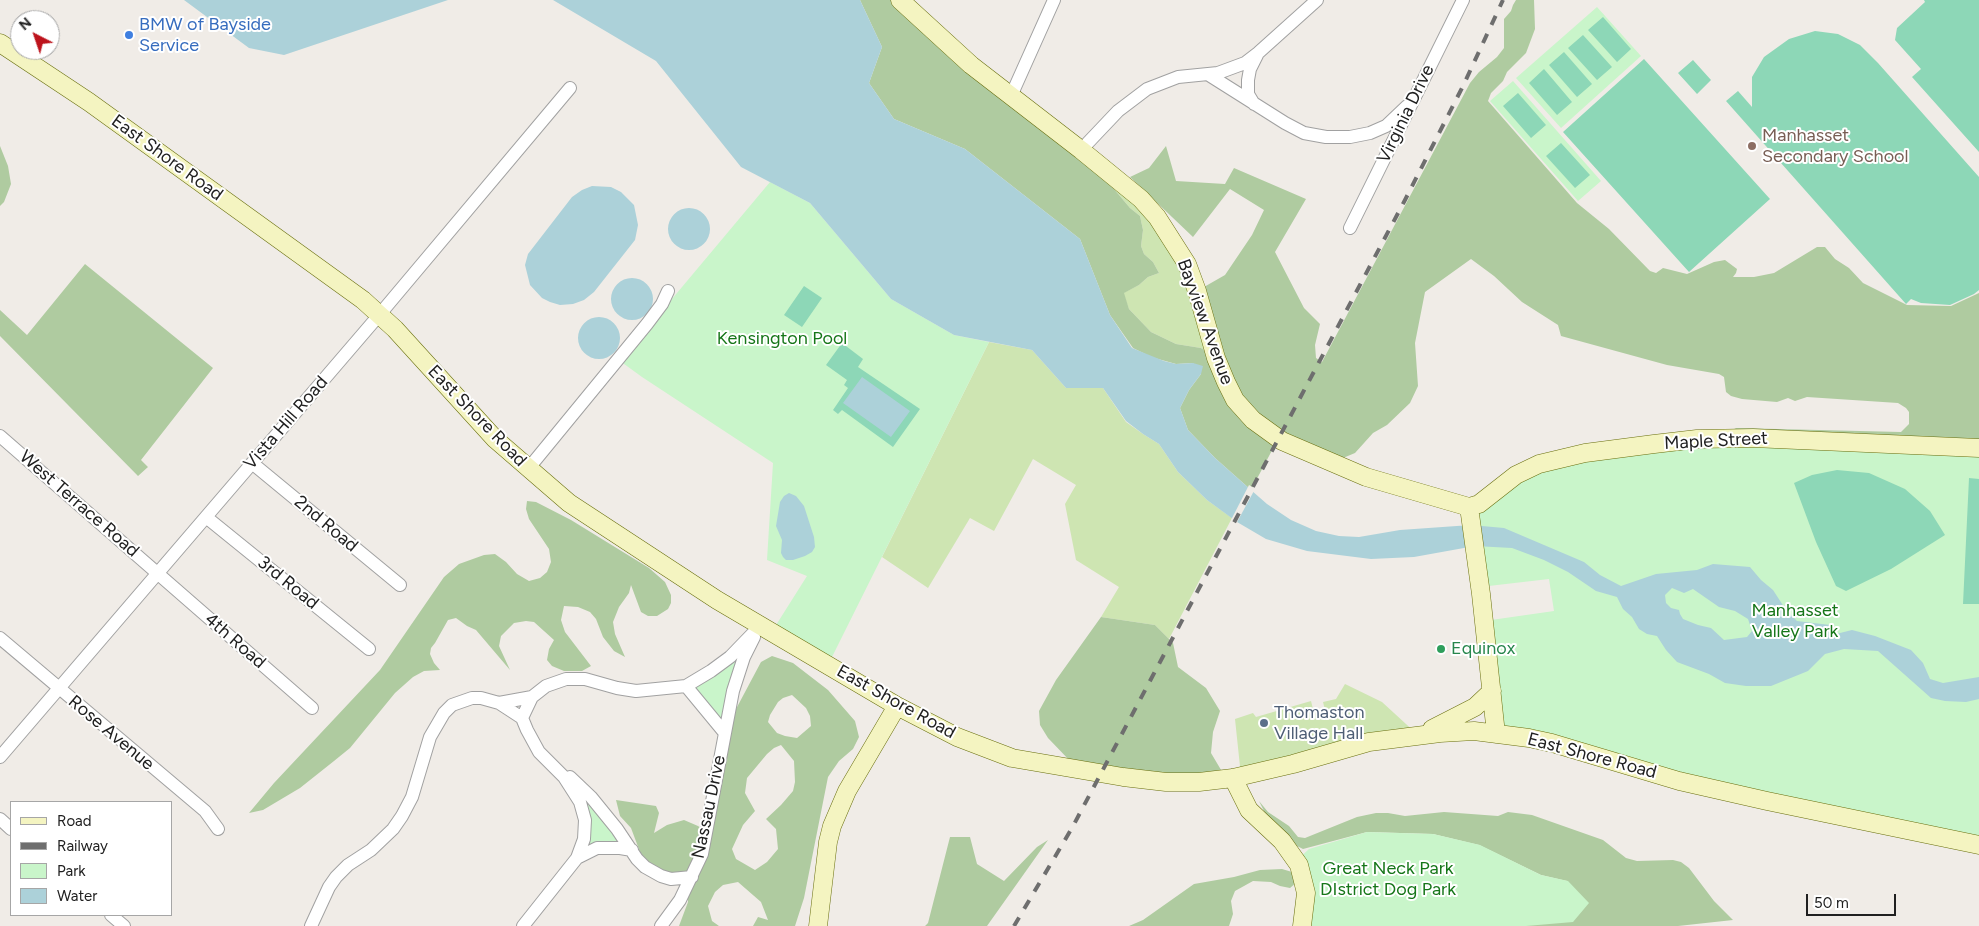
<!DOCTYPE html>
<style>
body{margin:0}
#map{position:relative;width:1979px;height:926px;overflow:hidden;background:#f0ece7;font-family:Figtree,sans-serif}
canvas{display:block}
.legend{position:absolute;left:10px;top:801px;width:162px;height:115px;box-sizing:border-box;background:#fff;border:1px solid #a6a6a6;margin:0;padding:6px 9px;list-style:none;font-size:15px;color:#202020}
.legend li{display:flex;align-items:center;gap:10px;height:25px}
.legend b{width:25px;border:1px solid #a6a6a6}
.north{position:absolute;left:10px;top:10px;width:50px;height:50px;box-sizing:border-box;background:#fff;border:1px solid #a6a6a6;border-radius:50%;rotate:319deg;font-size:14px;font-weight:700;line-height:20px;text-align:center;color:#202020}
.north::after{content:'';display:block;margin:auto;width:18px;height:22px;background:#bd131c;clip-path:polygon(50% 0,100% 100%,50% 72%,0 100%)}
.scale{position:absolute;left:1806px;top:894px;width:90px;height:22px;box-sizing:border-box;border:2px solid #202020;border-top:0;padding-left:6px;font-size:15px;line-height:18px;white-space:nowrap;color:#202020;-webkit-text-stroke:4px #fff;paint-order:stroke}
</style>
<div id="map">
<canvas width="1979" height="926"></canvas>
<ul class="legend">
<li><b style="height:6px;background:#f4f4c1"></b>Road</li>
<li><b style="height:6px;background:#6e6e6e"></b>Railway</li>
<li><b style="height:14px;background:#c9f5ca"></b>Park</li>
<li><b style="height:14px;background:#acd1d9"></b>Water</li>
</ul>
<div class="north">N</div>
<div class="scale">50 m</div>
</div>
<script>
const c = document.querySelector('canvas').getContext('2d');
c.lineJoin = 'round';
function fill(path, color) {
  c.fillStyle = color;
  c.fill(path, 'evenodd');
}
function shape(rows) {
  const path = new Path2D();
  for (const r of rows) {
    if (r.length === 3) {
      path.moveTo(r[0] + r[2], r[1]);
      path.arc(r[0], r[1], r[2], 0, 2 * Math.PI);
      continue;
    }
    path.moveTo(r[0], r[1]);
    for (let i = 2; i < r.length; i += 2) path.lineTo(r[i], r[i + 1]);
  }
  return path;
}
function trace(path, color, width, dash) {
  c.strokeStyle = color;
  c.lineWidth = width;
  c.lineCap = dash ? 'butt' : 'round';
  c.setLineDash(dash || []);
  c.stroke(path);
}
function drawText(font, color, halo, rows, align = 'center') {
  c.font = font + ' Figtree,sans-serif';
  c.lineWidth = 4;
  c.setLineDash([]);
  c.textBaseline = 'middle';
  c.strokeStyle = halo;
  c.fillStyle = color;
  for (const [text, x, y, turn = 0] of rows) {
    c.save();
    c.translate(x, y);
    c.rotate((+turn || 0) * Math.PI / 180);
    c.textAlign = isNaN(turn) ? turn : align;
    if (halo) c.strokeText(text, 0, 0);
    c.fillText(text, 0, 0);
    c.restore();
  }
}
const grass = shape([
 [1081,150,1175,243,1216,358,1201,348,1176,344,1151,332,1129,309,1123,293,1139,285,1148,277,1159,273,1153,262,1144,254,1141,246,1143,230,1140,216,1130,208],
 [989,342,1032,350,1066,388,1103,388,1126,422,1143,434,1159,444,1178,472,1207,500,1232,518,1169,639,1155,625,1101,617,1119,587,1076,560,1065,504,1076,485,1033,459,994,531,970,518,928,588,882,557],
 [1345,684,1382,702,1418,735,1241,776,1235,719,1253,713,1256,717,1311,701,1314,713,1325,710,1323,702,1336,699]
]);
const forest = shape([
 [860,0,900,0,1081,150,1130,208,1140,216,1143,230,1141,246,1144,254,1153,262,1159,273,1148,277,1139,285,1124,293,1129,309,1151,332,1176,344,1201,348,1216,358,1197,291,1225,275,1252,235,1264,210,1230,189,1193,237,1130,177,1149,168,1166,146,1176,181,1225,184,1234,168,1306,199,1275,252,1304,308,1320,324,1315,345,1316,358,1322,362,1470,83,1479,72,1497,57,1504,48,1504,19,1511,11,1513,5,1516,0,1534,0,1535,29,1526,53,1507,72,1503,81,1491,93,1488,101,1577,203,1609,229,1650,271,1656,273,1663,268,1687,274,1714,262,1725,260,1737,269,1736,273,1733,277,1754,277,1774,273,1817,247,1825,247,1835,259,1849,268,1863,283,1907,305,1951,306,1979,293,1979,448,1729,432,1736,428,1901,432,1909,424,1909,412,1906,408,1898,403,1807,397,1795,401,1788,398,1777,402,1742,399,1731,396,1726,392,1724,377,1719,374,1667,365,1561,336,1558,325,1522,302,1494,276,1471,259,1425,292,1415,343,1418,386,1410,403,1387,425,1373,433,1355,453,1343,458,1278,439,1251,490,1215,458,1188,430,1180,408,1189,390,1201,374,1193,363,1176,364,1151,357,1133,348,1110,315,1080,239,965,149,894,119,869,83,882,47],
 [0,146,8,166,11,184,4,202,0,206],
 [85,264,213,368,141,460,148,467,138,476,0,336,0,310,27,335],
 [527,501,536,502,571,520,649,568,665,582,671,595,671,603,668,609,657,616,648,616,641,612,631,585,629,593,619,607,613,622,615,634,625,657,614,651,603,637,596,619,590,612,578,607,564,606,561,620,565,632,591,666,582,671,564,671,552,666,547,660,549,649,554,640,534,622,526,621,514,623,501,636,499,646,510,670,476,630,467,626,456,618,448,620,435,643,431,648,430,654,434,663,440,670,424,671,413,677,395,693,350,748,334,761,300,788,263,810,249,813,274,783,380,670,444,577,459,564,484,555,495,554,506,562,517,574,529,581,540,578,547,572,551,562,549,549,529,519,526,509],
 [1101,617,1155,625,1173,643,1178,667,1206,688,1220,711,1213,732,1211,753,1227,780,1072,763,1048,738,1040,725,1039,711,1056,680],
 [772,656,793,663,828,690,855,721,859,737,853,749,839,761,828,777,804,898,795,926,753,926,758,917,768,920,761,902,738,882,723,885,715,892,708,906,712,921,719,926,679,926,688,902,687,875,677,875,652,869,640,852,631,828,620,816,616,800,656,806,659,813,654,833,667,825,684,820,698,826,711,835,736,709,761,662],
 [792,695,806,708,810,716,811,726,797,738,785,736,777,733,768,722,770,715,778,702,783,698],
 [781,745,794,761,795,782,793,791,781,805,766,819,776,829,778,849,767,862,755,870,736,859,732,849,743,825,755,811,745,793,747,778,767,754,774,748],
 [1259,801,1268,812,1289,826,1298,837,1305,838,1357,817,1376,813,1388,813,1405,816,1444,812,1498,816,1508,812,1532,815,1603,840,1626,858,1637,861,1673,860,1681,862,1689,868,1714,901,1733,920,1678,926,1486,926,1567,881,1541,875,1479,845,1433,834,1367,832,1303,849,1293,844,1265,813],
 [950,837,970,837,977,864,1004,881,1037,847,1048,840,987,926,925,926,928,923],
 [1282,869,1292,872,1297,882,1290,888,1280,886,1271,882,1253,881,1235,891,1231,901,1233,914,1229,926,1120,926,1129,926,1143,920,1194,884,1234,877,1260,870]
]);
const park = shape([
 [1597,7,1641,56,1561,128,1516,78],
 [1513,81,1601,181,1578,201,1490,101],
 [770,182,810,203,891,299,954,335,989,342,828,665,771,633,807,576,767,560,773,463,642,377,620,361],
 [1654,444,1979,448,1979,845,1496,734,1484,621,1554,611,1549,579,1480,587,1475,506,1508,481],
 [760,626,724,732,686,686],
 [569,776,617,829,620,848,577,858,584,839],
 [1367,832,1433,834,1480,845,1541,875,1568,881,1589,903,1573,922,1526,926,1302,926,1296,861,1309,849]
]);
const pitch = shape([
 [1924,0,1979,0,1979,152,1912,77,1921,69,1895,40,1897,28,1925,2],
 [1603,17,1631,49,1617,62,1588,30],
 [1815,31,1838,34,1860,45,1878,63,1979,177,1979,290,1974,294,1950,305,1921,303,1911,299,1906,304,1726,101,1738,91,1752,107,1752,77,1764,57,1789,39],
 [1583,35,1612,67,1597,80,1568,48],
 [1564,52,1592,84,1577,97,1549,65],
 [1644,59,1770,199,1689,272,1563,132],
 [1693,60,1711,80,1697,94,1678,73],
 [1544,69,1572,102,1557,115,1529,83],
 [1518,93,1546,125,1531,138,1503,106],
 [1561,143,1590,175,1575,188,1546,156],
 [804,286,822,298,802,327,784,315],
 [842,343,863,359,858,367,920,409,893,447,842,410,838,414,833,410,848,388,844,385,847,380,826,365],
 [1837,470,1869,473,1905,489,1930,511,1945,535,1891,569,1846,591,1836,586,1816,542,1794,483,1812,475],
 [1969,478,1979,479,1979,604,1963,604]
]);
const water = shape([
 [184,0,448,0,284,55,249,48],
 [553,0,860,0,882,47,869,83,894,119,965,149,1080,239,1110,315,1132,348,1164,361,1176,364,1193,363,1203,366,1201,374,1189,390,1180,408,1188,430,1215,458,1251,490,1267,504,1291,520,1316,531,1339,536,1359,537,1400,530,1471,525,1504,528,1584,562,1600,575,1621,586,1656,574,1697,570,1713,564,1750,567,1761,580,1773,590,1786,610,1797,621,1830,625,1834,628,1836,634,1852,630,1875,636,1911,650,1923,663,1930,679,1943,683,1979,677,1979,699,1966,702,1945,701,1931,698,1878,651,1844,649,1825,654,1808,671,1771,686,1746,686,1725,683,1709,674,1677,662,1666,650,1657,636,1647,634,1639,629,1632,617,1623,609,1617,597,1596,591,1568,572,1544,560,1512,548,1475,546,1414,557,1371,559,1307,551,1266,539,1237,522,1207,500,1178,472,1159,444,1143,434,1126,421,1103,388,1066,388,1032,350,954,335,891,299,810,203,741,167,656,61],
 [1672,588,1684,593,1693,589,1719,607,1735,611,1748,619,1752,631,1747,637,1724,640,1711,628,1698,625,1683,619,1680,614,1679,610,1671,608,1666,603,1665,595],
 [592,186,611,187,621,192,634,205,638,225,635,240,594,292,584,300,573,304,560,305,550,302,542,298,530,285,525,265,528,254,572,197,582,190],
 [689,229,21],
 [632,299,21],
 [599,338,21],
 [862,377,910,411,891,437,843,403],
 [789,493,796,496,804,506,814,537,815,547,812,552,805,556,793,560,786,560,783,557,781,553,782,540,776,526,780,502,784,496]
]);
const pier = shape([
 [1249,485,1255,489,1236,524,1231,520]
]);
const street = shape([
 [1209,75,1285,123,1304,133,1326,137,1350,137,1370,133,1386,126,1407,106],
 [1011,96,1054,0],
 [1254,104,1248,94,1248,80,1250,69,1257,55],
 [1081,150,1118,111,1147,89,1178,77,1218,73,1245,63,1258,53,1317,0],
 [1350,228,1463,0],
 [0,436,312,708],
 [252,463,400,585],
 [528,469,647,324,662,304,668,291],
 [206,517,369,649],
 [0,638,205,811,218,829],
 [686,686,724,732],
 [499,703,532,697],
 [0,757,380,314,570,88],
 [570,777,591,797,617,829,637,859,645,867,661,876,671,879,692,877],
 [0,819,11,829],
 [577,858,597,848,620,848,632,850],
 [111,915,124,926],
 [311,926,329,887,336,877,348,865,371,850,393,829,402,816,412,797,430,737,444,713,452,705,472,698,481,698,499,703,522,718],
 [523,926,577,858,584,839,585,820,580,802,564,777,539,752,527,730,522,718,532,697,546,686,566,679,585,679,617,688,636,691,686,686,711,671,730,657,760,626],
 [661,926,680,900,702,854,733,691,744,657,754,637]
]);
const secondary = shape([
 [900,0,971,65,1081,150,1141,199,1157,217,1187,264,1197,291,1216,358,1226,382,1235,400,1253,420,1282,441,1366,477,1469,507,1479,504,1516,475,1539,464,1585,453,1654,444,1697,439,1753,438,1979,448],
 [0,43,89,102,363,300,395,329,495,439,569,503,717,600,897,706,957,737,1012,758,1123,777,1166,782,1199,782,1233,778,1293,764,1369,742,1440,733,1474,731,1529,738,1552,743,1679,781,1767,801,1979,845],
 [1469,507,1481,594,1496,734],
 [1432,729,1475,707,1492,691],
 [1233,778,1249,810,1282,841,1299,865,1306,893,1302,926],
 [818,926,828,842,832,826,847,791,897,706]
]);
const rail = shape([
 [1014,926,1072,828,1405,200,1463,86,1503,0]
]);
const markers = [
 [129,35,5,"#3f7fe0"],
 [1752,146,5,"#8d6e63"],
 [1441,649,5,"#2e9e5b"],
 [1264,723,5,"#5c6f8a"]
];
const shopNames = [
 ["BMW of Bayside",139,25],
 ["Service",139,46]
];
const streetNames = [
 ["Virginia Drive",1406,114,-64],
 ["East Shore Road",167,158,36],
 ["Bayview Avenue",1205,322,70],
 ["East Shore Road",477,416,46],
 ["Vista Hill Road",286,423,-49],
 ["Maple Street",1716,441,-3],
 ["West Terrace Road",79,504,41],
 ["2nd Road",326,524,40],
 ["3rd Road",288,583,39],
 ["4th Road",235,641,41],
 ["East Shore Road",896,702,29],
 ["Rose Avenue",111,733,40],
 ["East Shore Road",1592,756,15],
 ["Nassau Drive",709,807,-78]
];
const educationNames = [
 ["Manhasset",1762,136],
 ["Secondary School",1762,157]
];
const parkNames = [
 ["Kensington Pool",782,339],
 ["Manhasset",1795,611],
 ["Valley Park",1795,632],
 ["Great Neck Park",1388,869],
 ["DIstrict Dog Park",1388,890]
];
const leisureNames = [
 ["Equinox",1451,649]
];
const serviceNames = [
 ["Thomaston",1274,713],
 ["Village Hall",1274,734]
];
fill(grass, '#cee5b2');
fill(forest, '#afcba0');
fill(park, '#c9f5ca');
fill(pitch, '#8dd7b7');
fill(water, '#acd1d9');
fill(pier, '#f0ece7');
trace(street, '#a1a1a1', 14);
trace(secondary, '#696f0f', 19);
trace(street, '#fff', 12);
trace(secondary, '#f4f4c1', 18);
trace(rail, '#6e6e6e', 4, [10, 10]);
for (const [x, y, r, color] of markers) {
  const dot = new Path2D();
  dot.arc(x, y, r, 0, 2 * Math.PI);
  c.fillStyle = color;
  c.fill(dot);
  trace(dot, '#fff', 2);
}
drawText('18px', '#366cbe', '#fff', shopNames, 'left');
drawText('18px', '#202020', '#fff', streetNames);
drawText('18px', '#785e54', '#fff', educationNames, 'left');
drawText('18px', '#167619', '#fff', parkNames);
drawText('18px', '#27864d', '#fff', leisureNames, 'left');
drawText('18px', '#4e5e75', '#fff', serviceNames, 'left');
</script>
